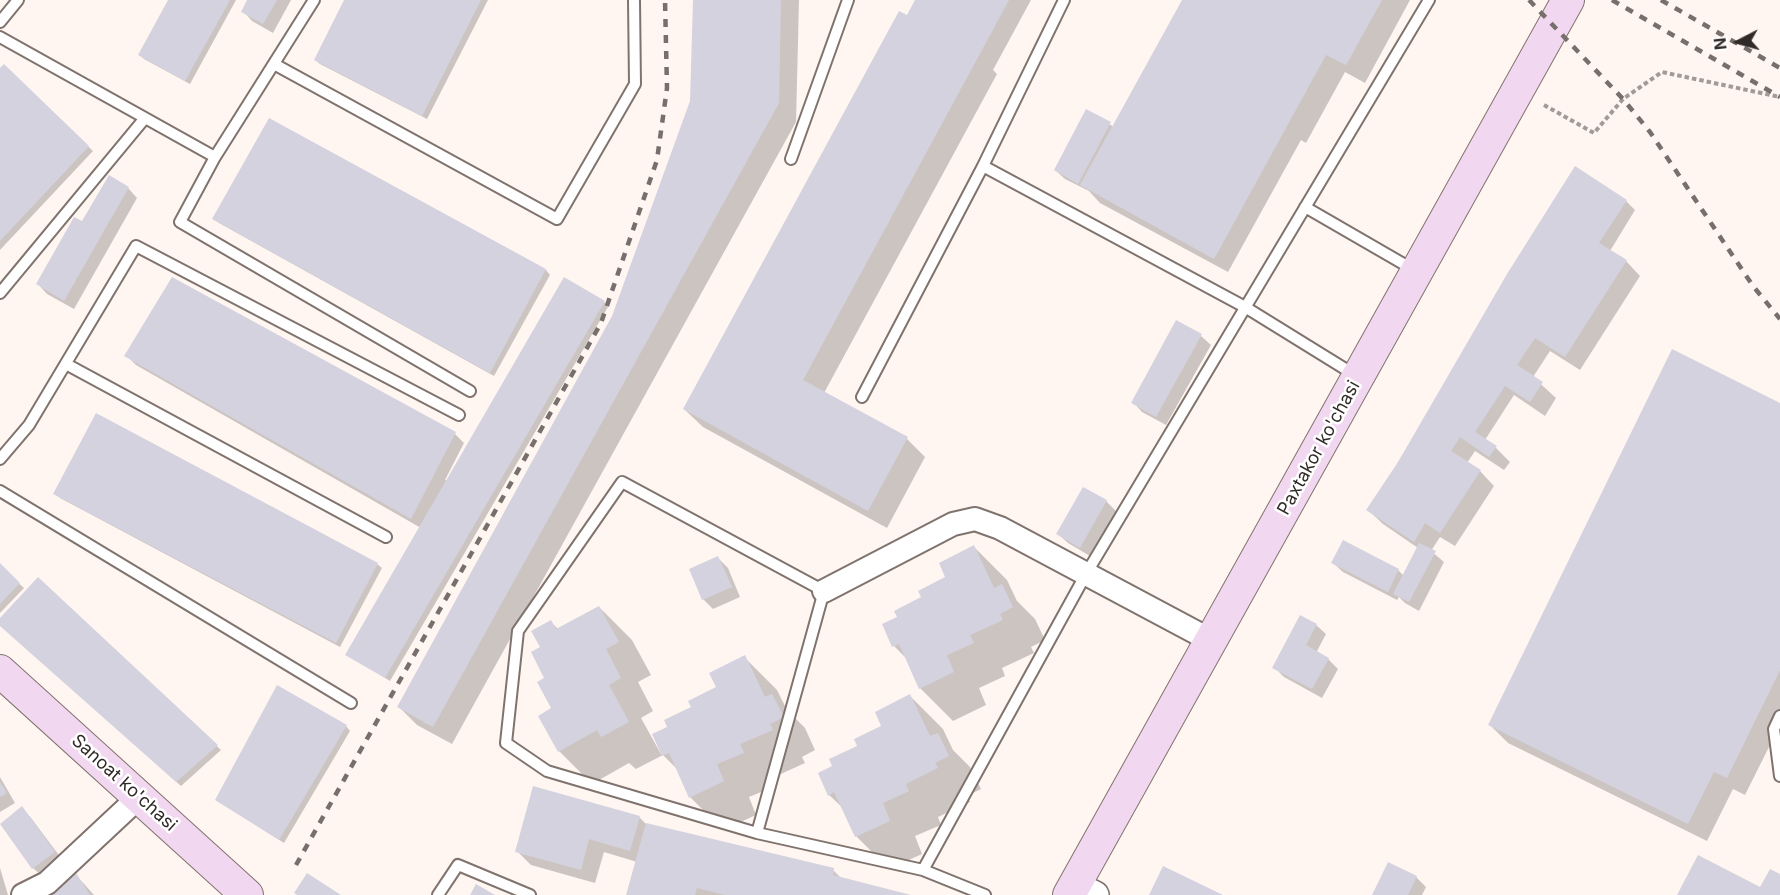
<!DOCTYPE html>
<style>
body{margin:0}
#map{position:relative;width:1780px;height:895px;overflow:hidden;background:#fff6f2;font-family:Inter,sans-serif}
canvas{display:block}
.north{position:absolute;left:1708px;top:12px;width:60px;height:60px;-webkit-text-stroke:4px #fff;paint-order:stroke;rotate:264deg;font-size:16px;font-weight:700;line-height:24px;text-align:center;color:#302b28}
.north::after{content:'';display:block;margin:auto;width:21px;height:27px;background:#302b28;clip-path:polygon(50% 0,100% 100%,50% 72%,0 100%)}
</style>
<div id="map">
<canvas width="1780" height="895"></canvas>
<div class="north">N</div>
</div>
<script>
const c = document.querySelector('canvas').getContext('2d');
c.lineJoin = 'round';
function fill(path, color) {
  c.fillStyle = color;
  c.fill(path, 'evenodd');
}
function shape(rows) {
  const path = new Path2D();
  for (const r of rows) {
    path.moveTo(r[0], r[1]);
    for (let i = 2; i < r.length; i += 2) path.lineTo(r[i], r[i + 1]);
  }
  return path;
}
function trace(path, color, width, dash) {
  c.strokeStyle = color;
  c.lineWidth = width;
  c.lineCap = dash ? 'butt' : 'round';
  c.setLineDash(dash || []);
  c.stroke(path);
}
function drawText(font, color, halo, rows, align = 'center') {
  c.font = font + ' Inter,sans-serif';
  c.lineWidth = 5;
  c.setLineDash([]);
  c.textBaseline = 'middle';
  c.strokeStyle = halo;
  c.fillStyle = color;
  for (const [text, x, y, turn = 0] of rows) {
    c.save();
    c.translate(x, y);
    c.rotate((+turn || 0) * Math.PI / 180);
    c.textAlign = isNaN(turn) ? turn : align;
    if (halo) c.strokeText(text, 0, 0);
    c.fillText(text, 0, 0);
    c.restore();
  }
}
const shadow = shape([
 [170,0,236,0,190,84,144,59,140,55],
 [249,0,291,0,273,33,252,21,243,11],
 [346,0,488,0,427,119,320,64,315,60],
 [694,0,799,0,796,122,452,744,417,725,399,707,613,317,692,101],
 [917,0,1031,0,993,70,997,74,824,393,907,439,925,457,887,528,703,427,684,409,913,20],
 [1183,0,1410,0,1365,83,1345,72,1306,143,1301,140,1228,272,1100,203,1089,191,1065,179,1055,170,1087,111,1114,127],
 [4,66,93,151,0,250,0,71],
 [270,120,546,270,550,275,494,376,219,223,214,219],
 [128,188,137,198,74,309,47,294,38,284],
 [1626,201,1635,210,1610,251,1626,261,1640,276,1580,370,1550,351,1533,377,1556,398,1545,416,1514,395,1485,440,1496,448,1510,462,1504,470,1475,451,1467,463,1480,471,1494,486,1455,546,1440,537,1431,551,1444,562,1419,611,1405,603,1399,597,1397,600,1343,572,1333,563,1398,570,1404,576,1418,548,1383,524,1368,510],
 [604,302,608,307,390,681,347,654,421,528,136,365,126,355,455,434,464,443,445,480,448,481],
 [1201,336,1211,345,1166,425,1142,412,1133,402],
 [1780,404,1780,725,1745,795,1733,789,1707,841,1508,743,1489,724],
 [55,493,377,564,382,568,340,647,60,498],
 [1106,501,1116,511,1090,556,1068,543,1058,534],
 [974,547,1007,580,1017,601,1035,619,1045,640,1031,647,1034,653,1002,668,1005,676,979,688,986,705,953,721,920,688,908,660,894,646,899,618,947,578],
 [718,558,728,568,740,597,713,609,703,599],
 [0,566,24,588,0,613],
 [38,579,221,750,181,786,0,623,0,620],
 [599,607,632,640,651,675,638,682,653,711,641,718,661,754,663,753,669,727,718,687,744,657,777,690,787,710,805,728,815,750,802,757,805,763,772,778,776,786,749,797,756,815,723,830,690,797,678,770,663,755,636,769,629,763,592,784,559,751,542,648,551,622,559,630],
 [1316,625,1326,634,1316,653,1328,659,1338,669,1322,698,1284,677,1274,667],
 [910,696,943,729,953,750,970,767,981,789,967,796,970,802,938,817,941,825,915,836,922,854,889,869,856,836,843,808,829,795,834,767,883,727],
 [346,726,350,731,284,843,217,800],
 [0,777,15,803,0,812],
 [22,808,31,818,64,862,43,877,33,868],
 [639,817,647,825,833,870,842,879,908,895,628,895,637,862,604,852,595,883,531,865,517,851],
 [0,868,8,895,0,895],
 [76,875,94,895,53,895],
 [1416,877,1426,887,1422,895,1374,895]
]);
const building = shape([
 [168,0,230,0,185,81,138,55],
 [247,0,277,0,263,24,241,12],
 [344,0,481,0,422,116,314,60],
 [693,0,781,0,779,103,433,727,397,707,612,316,690,101],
 [915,0,1009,0,803,380,908,437,868,511,683,409,899,11,907,15],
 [1182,0,1382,0,1346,65,1326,55,1214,259,1080,185],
 [4,64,89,146,0,241,0,68],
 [1086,109,1111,122,1078,184,1054,170],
 [269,118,546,269,490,373,212,219],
 [1575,166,1627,200,1599,243,1627,260,1565,357,1535,338,1517,365,1543,382,1530,402,1505,386,1475,432,1497,446,1489,457,1460,437,1451,451,1481,470,1440,533,1425,523,1414,542,1366,510,1398,462,1507,274],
 [109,175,129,187,64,301,36,284,74,217,82,221],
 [172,277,456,432,411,519,124,356],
 [564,277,605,301,385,678,345,655],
 [1176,320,1202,334,1156,417,1131,403],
 [1672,349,1780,403,1780,670,1727,778,1714,772,1688,824,1488,725],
 [96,413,378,563,336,643,53,494],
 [1083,487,1107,500,1080,548,1056,534],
 [1343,540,1399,569,1388,592,1331,563],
 [1419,543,1436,551,1409,602,1393,594],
 [974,545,994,588,1002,584,1013,607,1000,614,1003,620,970,635,974,643,947,655,954,672,919,689,899,644,892,647,882,624,897,617,894,611,921,597,918,591,945,577,939,563],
 [718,556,732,587,702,600,689,569],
 [0,563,20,583,0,604],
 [38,577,218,745,176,782,0,626,0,618],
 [599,606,619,642,606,649,621,678,609,685,629,722,601,737,597,730,558,752,538,716,551,708,537,682,544,678,531,652,540,647,531,631,551,620,556,629],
 [1300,615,1317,624,1306,645,1329,658,1312,689,1272,668],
 [745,655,765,697,772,694,784,717,770,724,773,730,740,744,744,753,717,764,724,781,689,798,669,753,662,756,652,734,667,727,664,720,691,707,688,701,716,687,709,673],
 [277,685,347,725,279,840,215,800],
 [910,694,930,736,938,733,949,756,935,763,938,768,906,784,909,791,883,803,890,821,855,837,834,792,828,796,818,773,832,766,829,759,857,746,854,739,881,726,875,712],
 [0,782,7,793,0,797],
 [533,786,640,816,630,851,589,839,581,870,515,852],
 [22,806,55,852,32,869,0,824],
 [646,823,834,868,833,875,911,895,726,895,697,888,695,895,626,895],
 [1698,855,1760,887,1770,869,1780,874,1780,895,1677,895],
 [1388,862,1417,876,1408,895,1372,895],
 [1163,866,1223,895,1149,895],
 [76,873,90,895,50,895,54,893,52,890],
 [307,873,341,895,297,895,294,893],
 [476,884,495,895,470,895]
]);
const path = shape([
 [1544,105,1594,133,1623,99,1662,72,1780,97]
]);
const service = shape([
 [0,22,18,0],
 [0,37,215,157,180,222,470,391],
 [274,64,557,219,635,84,634,0],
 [215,157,314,0],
 [791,159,848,0],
 [983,166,1064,0],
 [1305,207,1414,270],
 [0,293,145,118],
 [66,364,386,537],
 [862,397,983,166,1245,307,1355,375],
 [0,459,29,425,136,246,459,415],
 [0,491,351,703],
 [1780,716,1774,729,1780,776],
 [757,833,824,591,622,482,518,631,506,743,547,771,757,833,923,870,1086,574,1429,0],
 [923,870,985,895],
 [438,895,458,865,530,895]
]);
const minor = shape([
 [824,591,953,524,975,519,1000,528,1212,641],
 [23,895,47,883,139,797]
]);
const tertiary = shape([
 [1075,885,1095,895]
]);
const secondary = shape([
 [0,671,247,895],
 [1069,895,1568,0]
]);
const rail = shape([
 [1529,0,1623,99,1650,132,1753,286,1780,319],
 [1612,0,1780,97],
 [1661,0,1780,68],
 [296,865,601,323,657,160,667,88,665,0]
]);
const streetNames = [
 ["Paxtakor ko'chasi",1319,448,-61],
 ["Sanoat ko'chasi",124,783,42]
];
fill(shadow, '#0003');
fill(building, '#d4d2df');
trace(service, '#80736d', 14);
trace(minor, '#80736d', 26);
trace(tertiary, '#80736d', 30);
trace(secondary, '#80736d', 34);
trace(path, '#a19a96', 4, [4.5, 3]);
trace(service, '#fff', 10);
trace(minor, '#fff', 22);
trace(tertiary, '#fff', 27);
trace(secondary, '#f2d7f1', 32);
trace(rail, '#766f6c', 4.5, [8, 8]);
drawText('18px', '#302b28', '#fff', streetNames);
</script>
